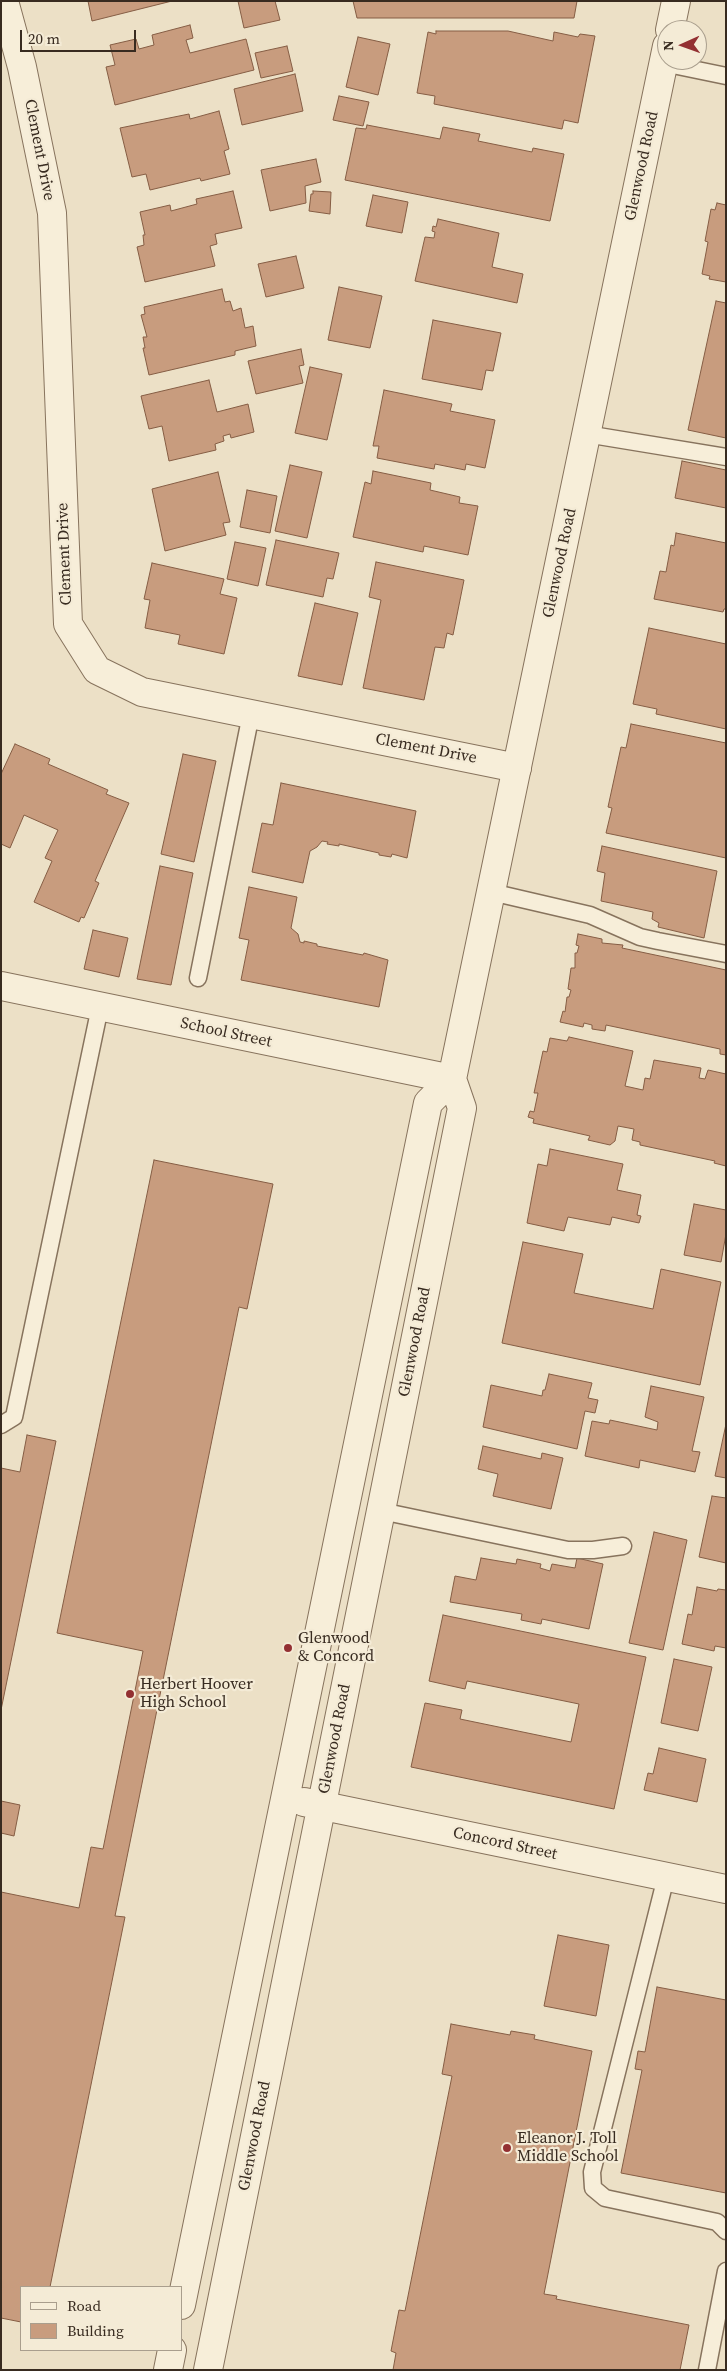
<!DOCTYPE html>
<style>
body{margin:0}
#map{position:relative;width:727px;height:2371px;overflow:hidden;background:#ece0c6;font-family:"Source Serif 4",serif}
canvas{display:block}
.frame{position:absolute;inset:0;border:2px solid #382b20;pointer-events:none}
.legend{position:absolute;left:20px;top:2286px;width:162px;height:65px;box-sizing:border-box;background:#f4ebd6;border:1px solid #a99e8d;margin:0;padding:6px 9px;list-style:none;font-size:15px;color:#382b20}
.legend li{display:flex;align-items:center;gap:10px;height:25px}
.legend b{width:25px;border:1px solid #a99e8d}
.north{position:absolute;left:657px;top:20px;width:50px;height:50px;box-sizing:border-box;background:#f4ebd6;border:1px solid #a99e8d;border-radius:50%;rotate:268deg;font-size:14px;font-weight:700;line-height:20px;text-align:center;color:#382b20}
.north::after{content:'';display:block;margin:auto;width:18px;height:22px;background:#933032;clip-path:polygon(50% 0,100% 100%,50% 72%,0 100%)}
.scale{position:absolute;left:20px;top:30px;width:116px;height:22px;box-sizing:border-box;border:2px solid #382b20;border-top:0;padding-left:6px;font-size:15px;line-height:18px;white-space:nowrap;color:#382b20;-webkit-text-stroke:4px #f4ebd6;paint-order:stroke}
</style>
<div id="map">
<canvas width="727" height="2371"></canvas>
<div class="frame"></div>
<ul class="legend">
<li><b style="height:6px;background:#f7eed9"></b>Road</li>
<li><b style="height:14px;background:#c89c7e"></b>Building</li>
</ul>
<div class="north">N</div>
<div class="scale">20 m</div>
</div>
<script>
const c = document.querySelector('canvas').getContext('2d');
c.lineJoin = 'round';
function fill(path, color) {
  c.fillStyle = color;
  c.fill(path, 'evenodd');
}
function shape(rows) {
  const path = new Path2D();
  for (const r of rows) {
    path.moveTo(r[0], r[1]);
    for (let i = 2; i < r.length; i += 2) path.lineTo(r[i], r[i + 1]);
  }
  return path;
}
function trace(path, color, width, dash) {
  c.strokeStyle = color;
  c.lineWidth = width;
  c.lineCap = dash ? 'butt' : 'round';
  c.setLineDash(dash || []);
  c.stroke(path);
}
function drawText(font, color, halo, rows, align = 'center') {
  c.font = font + ' "Source Serif 4",serif';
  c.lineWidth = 4.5;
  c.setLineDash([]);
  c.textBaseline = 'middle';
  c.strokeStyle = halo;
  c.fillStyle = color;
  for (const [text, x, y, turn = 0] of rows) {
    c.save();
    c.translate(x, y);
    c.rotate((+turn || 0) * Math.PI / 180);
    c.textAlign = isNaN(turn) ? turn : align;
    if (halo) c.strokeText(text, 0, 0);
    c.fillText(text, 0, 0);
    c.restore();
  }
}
const building = shape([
 [88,1,172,1,92,21,88,1],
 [238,1,275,1,280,20,244,28,238,1],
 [353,1,577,1,574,18,357,18,353,1],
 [190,25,193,38,186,40,190,53,246,39,254,70,115,105,106,67,115,65,110,45,136,39,139,49,154,45,152,35,190,25],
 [436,31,508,31,553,41,554,32,578,37,580,34,595,36,578,123,564,120,562,129,434,104,435,96,417,93,428,32,436,34,436,31],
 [358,37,390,44,378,95,346,87,358,37],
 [287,46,293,71,261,78,255,53,287,46],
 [295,74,303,111,242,125,234,89,295,74],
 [339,96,369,102,363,126,333,120,339,96],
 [219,111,229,149,224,151,230,174,201,181,200,178,150,190,146,174,132,177,120,128,189,114,190,119,219,111],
 [367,125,440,139,443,127,480,134,478,141,532,152,533,148,564,154,550,221,345,180,356,128,366,129,367,125],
 [316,159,321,182,305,186,306,203,270,211,261,170,316,159],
 [233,191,242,228,215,234,217,244,210,246,215,266,145,282,137,247,144,245,143,235,145,235,140,212,170,205,171,211,197,204,196,199,233,191],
 [313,191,331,192,330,214,309,211,311,194,313,194,313,191],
 [373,195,408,202,402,233,366,226,373,195],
 [717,203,726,205,726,282,709,279,710,276,702,274,708,242,705,241,711,209,715,210,717,203],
 [438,219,499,233,492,267,523,274,517,303,415,281,425,237,434,238,435,232,432,231,433,226,436,227,438,219],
 [296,256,304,288,266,297,258,264,296,256],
 [339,287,382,296,370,348,328,340,339,287],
 [222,289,225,302,230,301,233,311,241,308,245,328,253,326,256,346,235,351,235,355,149,375,143,348,145,348,143,337,147,337,141,315,145,314,144,307,222,289],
 [716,301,726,303,726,438,688,430,716,301],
 [433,320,501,333,493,371,486,370,482,390,422,379,433,320],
 [301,349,304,365,299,366,303,383,256,394,248,361,301,349],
 [310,367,342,374,327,440,295,433,310,367],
 [209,380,217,412,248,404,254,432,231,438,230,434,223,436,224,441,215,444,216,450,169,461,162,426,149,429,141,396,209,380],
 [384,390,452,404,450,411,495,420,485,468,466,464,465,470,435,464,434,469,377,458,379,446,373,446,384,390],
 [682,461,726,470,726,508,675,498,682,461],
 [290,465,322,472,307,538,275,531,290,465],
 [373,471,431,483,430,490,460,497,459,503,478,506,468,555,424,546,423,552,353,537,365,482,371,484,373,471],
 [218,472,230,522,223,523,226,535,165,551,152,489,218,472],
 [247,490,277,496,270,533,240,527,247,490],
 [676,533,726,543,726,609,724,609,723,612,654,599,660,571,666,572,671,545,674,546,676,533],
 [276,540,339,553,333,579,327,578,323,597,266,585,276,540],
 [235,542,266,548,258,586,227,579,235,542],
 [376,562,464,580,453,635,447,633,444,648,435,647,424,700,363,688,381,600,369,597,376,562],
 [152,563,224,579,220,594,237,598,224,654,178,644,180,635,145,628,150,600,144,599,152,563],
 [315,603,358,613,342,685,298,676,315,603],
 [649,628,726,644,726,729,656,714,657,709,633,704,649,628],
 [631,724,726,743,726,858,606,833,612,808,608,807,621,747,626,748,631,724],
 [15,744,50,759,48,764,108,790,106,794,129,803,95,881,99,883,84,918,81,917,79,922,34,902,52,861,45,858,58,830,24,815,10,848,1,844,1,774,15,744],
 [183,754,216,761,194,862,161,854,183,754],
 [281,783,416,811,407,858,392,854,391,857,379,855,379,853,339,844,339,846,327,844,328,842,322,841,317,847,310,851,303,883,252,872,262,823,273,825,281,783],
 [602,846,717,871,704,938,658,927,659,923,652,919,653,912,601,901,605,873,597,871,602,846],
 [160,866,193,873,171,985,137,979,160,866],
 [249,887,297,897,291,928,298,934,300,942,304,943,304,941,317,944,317,946,363,955,364,953,388,960,379,1007,241,980,249,940,239,938,249,887],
 [93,930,128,938,119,977,84,969,93,930],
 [578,934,602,939,602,943,623,945,622,948,726,970,726,1055,720,1054,720,1049,606,1025,605,1031,592,1029,592,1025,584,1023,583,1027,560,1022,563,1011,565,1012,567,997,569,997,571,990,568,989,571,968,575,968,575,953,577,953,579,946,576,945,578,934],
 [569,1037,633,1051,625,1086,643,1090,645,1078,650,1079,654,1060,701,1068,699,1078,705,1079,708,1070,726,1074,726,1166,714,1163,715,1161,640,1145,640,1142,632,1140,634,1129,618,1126,615,1141,610,1145,588,1140,590,1136,533,1123,534,1119,528,1117,530,1111,534,1112,538,1093,534,1093,543,1051,547,1052,550,1038,567,1041,569,1037],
 [550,1149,623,1164,617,1190,641,1195,637,1215,641,1216,639,1223,612,1217,610,1225,568,1217,564,1231,527,1223,538,1164,547,1166,550,1149],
 [154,1160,273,1184,247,1309,239,1307,115,1916,125,1917,50,2287,21,2287,21,2322,1,2318,1,1892,79,1908,91,1847,103,1849,143,1651,57,1633,154,1160],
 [694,1204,726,1210,726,1234,721,1262,684,1255,694,1204],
 [523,1242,583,1254,574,1293,653,1309,661,1269,721,1282,700,1385,502,1343,523,1242],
 [549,1374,592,1383,588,1398,598,1400,595,1413,585,1411,577,1449,483,1427,491,1385,542,1396,543,1390,545,1390,549,1374],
 [651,1386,704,1397,692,1451,700,1452,695,1472,640,1460,639,1468,585,1456,592,1421,609,1424,610,1420,657,1430,658,1422,645,1417,651,1386],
 [726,1424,726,1478,715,1476,726,1424],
 [27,1435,56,1441,1,1710,1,1468,20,1472,27,1435],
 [483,1446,541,1459,542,1453,563,1458,551,1509,493,1496,498,1474,478,1469,483,1446],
 [712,1496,726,1498,726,1563,699,1557,712,1496],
 [654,1532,687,1540,663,1650,629,1643,654,1532],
 [481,1558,516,1564,517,1559,541,1564,540,1568,550,1571,552,1564,575,1568,577,1558,603,1564,589,1629,542,1619,541,1624,521,1620,522,1614,450,1602,455,1576,476,1580,481,1558],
 [697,1587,717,1591,718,1589,726,1590,726,1648,715,1646,714,1651,682,1644,688,1614,692,1615,697,1587],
 [443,1615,646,1657,614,1809,411,1767,425,1703,462,1710,460,1719,571,1742,579,1704,467,1681,465,1689,429,1681,443,1615],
 [674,1659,712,1667,698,1731,661,1723,674,1659],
 [659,1748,706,1759,697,1802,644,1790,648,1773,653,1774,659,1748],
 [1,1801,20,1805,14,1836,1,1833,1,1801],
 [558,1935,609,1945,596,2016,544,2006,558,1935],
 [657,1987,726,2000,726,2193,621,2173,642,2070,635,2069,638,2051,645,2052,657,1987],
 [451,2024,510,2035,511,2031,535,2035,534,2039,592,2051,544,2294,557,2296,556,2299,689,2325,680,2370,393,2370,396,2353,391,2351,399,2310,405,2311,452,2076,442,2074,451,2024]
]);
const service = shape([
 [663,63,726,76],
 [586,434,726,457],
 [491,892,590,915,640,937,658,941,726,954],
 [198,978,251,714],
 [1,1425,14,1417,100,1007],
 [381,1511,568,1550,593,1550,623,1546],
 [666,1877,592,2172,593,2188,605,2198,717,2222,726,2231],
 [707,2370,726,2271]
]);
const minor = shape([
 [4,1,22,67,52,213,68,624,97,670,142,692,517,768],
 [1,986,452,1079]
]);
const tertiary = shape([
 [670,30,676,1],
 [304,1802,726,1889],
 [181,2305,428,1103,452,1079],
 [168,2370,172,2350],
 [208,2370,462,1108,452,1079,667,46]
]);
const markers = [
 [288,1648,5,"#933032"],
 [130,1694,5,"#933032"],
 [507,2148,5,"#933032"]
];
const streetNames = [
 ["Clement Drive",39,150,79],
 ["Glenwood Road",642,166,-78],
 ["Clement Drive",65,554,-92],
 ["Glenwood Road",560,563,-78],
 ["Clement Drive",426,749,11],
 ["School Street",226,1033,12],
 ["Glenwood Road",415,1342,-79],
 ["Glenwood Road",335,1739,-79],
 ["Concord Street",505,1844,12],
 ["Glenwood Road",255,2136,-79]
];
const poiNames = [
 ["Glenwood",298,1639],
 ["& Concord",298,1657],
 ["Herbert Hoover",140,1685],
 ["High School",140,1703],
 ["Eleanor J. Toll",517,2139],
 ["Middle School",517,2157]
];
fill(building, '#c89c7e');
trace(building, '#855d44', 1);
trace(service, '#87735d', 19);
trace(minor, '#87735d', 30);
trace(tertiary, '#87735d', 30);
trace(service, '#f7eed9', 16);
trace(minor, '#f7eed9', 28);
trace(tertiary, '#f7eed9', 28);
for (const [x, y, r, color] of markers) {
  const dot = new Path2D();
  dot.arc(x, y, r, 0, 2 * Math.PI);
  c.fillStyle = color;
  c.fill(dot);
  trace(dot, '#f4ebd6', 2);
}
drawText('16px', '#382b20', '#f4ebd6', streetNames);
drawText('16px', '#382b20', '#f4ebd6', poiNames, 'left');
</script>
